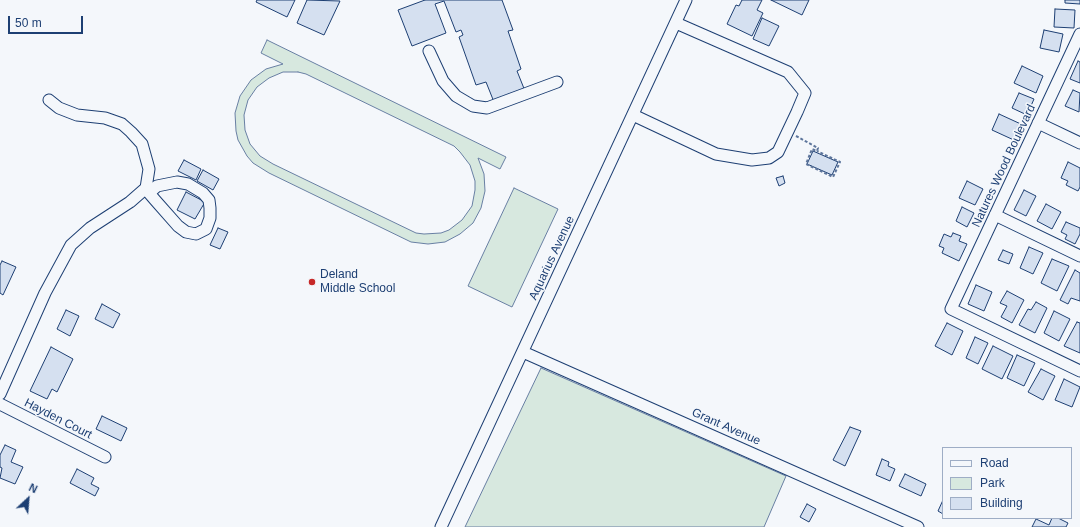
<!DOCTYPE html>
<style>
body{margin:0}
#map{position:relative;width:1080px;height:527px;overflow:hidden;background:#f4f7fb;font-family:Helvetica,sans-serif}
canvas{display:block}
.legend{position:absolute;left:942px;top:447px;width:130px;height:72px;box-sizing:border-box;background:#f4f7fb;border:1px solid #9eadc5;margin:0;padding:5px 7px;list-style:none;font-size:12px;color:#1d3f73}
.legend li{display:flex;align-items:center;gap:8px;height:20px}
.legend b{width:20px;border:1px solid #9eadc5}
.north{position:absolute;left:8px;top:479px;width:40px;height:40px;-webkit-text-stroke:3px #f4f7fb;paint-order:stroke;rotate:26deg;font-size:11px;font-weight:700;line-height:16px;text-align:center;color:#1d3f73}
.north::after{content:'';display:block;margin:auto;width:14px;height:18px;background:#1d3f73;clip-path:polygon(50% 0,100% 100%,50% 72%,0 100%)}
.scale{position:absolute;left:8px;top:16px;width:75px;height:18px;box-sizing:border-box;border:2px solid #1d3f73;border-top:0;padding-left:5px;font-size:12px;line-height:14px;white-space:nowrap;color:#1d3f73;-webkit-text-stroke:3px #f4f7fb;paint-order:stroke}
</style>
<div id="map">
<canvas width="1080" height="527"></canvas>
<ul class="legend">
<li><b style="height:5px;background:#f4f7fb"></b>Road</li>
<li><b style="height:11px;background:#d7e8df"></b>Park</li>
<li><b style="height:11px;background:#d5e0f0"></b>Building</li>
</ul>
<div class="north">N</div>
<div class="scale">50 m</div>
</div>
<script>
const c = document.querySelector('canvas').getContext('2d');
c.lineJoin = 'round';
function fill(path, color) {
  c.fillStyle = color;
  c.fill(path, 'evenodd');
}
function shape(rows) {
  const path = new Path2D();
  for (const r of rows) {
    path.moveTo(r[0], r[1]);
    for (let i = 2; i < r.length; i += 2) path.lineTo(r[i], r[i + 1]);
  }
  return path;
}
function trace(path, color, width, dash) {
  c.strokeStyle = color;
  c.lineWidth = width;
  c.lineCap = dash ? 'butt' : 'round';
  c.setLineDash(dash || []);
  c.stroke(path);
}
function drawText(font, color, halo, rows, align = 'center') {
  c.font = font + ' Helvetica,sans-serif';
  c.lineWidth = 3;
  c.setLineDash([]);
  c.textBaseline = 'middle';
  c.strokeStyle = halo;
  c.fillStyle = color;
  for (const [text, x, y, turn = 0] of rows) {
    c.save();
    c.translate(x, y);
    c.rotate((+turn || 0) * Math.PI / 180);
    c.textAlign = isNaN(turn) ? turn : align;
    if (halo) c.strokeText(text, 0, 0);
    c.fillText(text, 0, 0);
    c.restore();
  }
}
const green = shape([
 [267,40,506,157,500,169,478,158,484,174,485,191,481,208,473,223,460,234,445,242,428,244,411,242,269,173,253,163,247,156,238,140,236,131,235,113,240,96,251,80,266,69,283,64,261,53,267,40],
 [298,72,306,74,454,146,460,152,470,165,475,181,475,190,472,206,462,220,449,230,441,233,424,234,416,233,273,164,260,156,250,144,245,130,244,115,248,100,257,87,269,78,283,72,298,72],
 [514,188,558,209,512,307,468,286,514,188],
 [541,368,786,476,764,527,465,527,541,368]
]);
const building = shape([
 [257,0,295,0,287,17,256,2,257,0],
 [307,0,340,1,324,35,297,23,307,0],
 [425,0,502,0,513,30,508,31,521,69,517,71,525,91,494,102,486,82,476,85,459,37,463,35,461,30,456,32,444,1,435,4,446,33,412,46,398,10,425,0],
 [742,0,762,0,757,10,763,13,752,36,727,24,736,5,739,6,742,0],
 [771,0,809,0,802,15,771,0],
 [1065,0,1080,0,1080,4,1065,3,1065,0],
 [1055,9,1075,10,1074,28,1054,27,1055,9],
 [762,18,779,26,769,46,753,39,762,18],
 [1044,30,1063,34,1059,52,1040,48,1044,30],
 [1078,61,1080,62,1080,83,1070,79,1078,61],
 [1022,66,1043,76,1036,93,1014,83,1022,66],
 [1073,90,1080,93,1079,112,1065,106,1073,90],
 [1019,93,1034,99,1027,115,1012,108,1019,93],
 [999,114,1023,125,1016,141,992,130,999,114],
 [813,151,838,162,832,175,807,164,813,151],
 [184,160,201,169,196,180,178,171,184,160],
 [1068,162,1080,168,1080,187,1078,191,1066,185,1068,181,1061,178,1068,162],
 [203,170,219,179,213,190,197,181,203,170],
 [783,176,785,183,779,186,776,178,783,176],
 [967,181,983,189,975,205,959,198,967,181],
 [1024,190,1036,196,1026,216,1014,210,1024,190],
 [186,192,205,202,195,219,177,210,186,192],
 [1046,204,1061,212,1052,229,1037,221,1046,204],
 [962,207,974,213,967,227,956,221,962,207],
 [1066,222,1080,228,1080,234,1075,244,1065,239,1067,235,1061,232,1066,222],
 [218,228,228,232,220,249,210,245,218,228],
 [953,233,961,236,959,241,967,244,959,261,942,253,944,248,939,246,944,234,951,237,953,233],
 [1029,247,1043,253,1033,274,1020,268,1029,247],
 [1003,250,1013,254,1009,264,998,260,1003,250],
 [1052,259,1069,266,1057,291,1041,283,1052,259],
 [2,261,16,267,3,295,0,293,0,265,2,261],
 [1075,270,1080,273,1080,301,1071,298,1068,304,1060,300,1075,270],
 [976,285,992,292,984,311,968,304,976,285],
 [1007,291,1024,300,1012,323,1001,317,1007,306,1000,303,1007,291],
 [1036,302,1047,308,1035,333,1019,325,1028,309,1031,310,1036,302],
 [102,304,120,314,113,328,95,319,102,304],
 [66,310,79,316,70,336,57,329,66,310],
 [1054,311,1070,319,1059,341,1044,333,1054,311],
 [1077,322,1080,323,1080,353,1064,346,1077,322],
 [947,323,963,331,952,355,935,346,947,323],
 [975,337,988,343,978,364,966,358,975,337],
 [993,346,1013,356,1002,379,982,369,993,346],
 [51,347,73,359,57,392,52,389,47,399,30,391,51,347],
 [1017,355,1035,363,1024,386,1007,378,1017,355],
 [1041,369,1055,376,1043,400,1028,392,1041,369],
 [1064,379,1080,387,1072,407,1055,400,1064,379],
 [102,416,127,428,121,441,96,429,102,416],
 [850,427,861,431,845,466,833,460,850,427],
 [5,445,16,450,11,462,23,467,15,484,0,478,2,468,0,467,0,455,5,445],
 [882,459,889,462,888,466,895,469,890,481,876,475,882,459],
 [77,469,94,478,91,484,99,488,95,496,70,483,77,469],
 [905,474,926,484,921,496,899,486,905,474],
 [943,500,943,514,938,511,943,500],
 [807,504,816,509,809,522,800,517,807,504],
 [1052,518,1058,518,1068,523,1066,527,1032,527,1036,519,1049,525,1052,518]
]);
const path = shape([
 [796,136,818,148,817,151,812,149,806,164,833,177,840,162,817,151]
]);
const minor = shape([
 [1080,34,951,309,1080,371],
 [429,51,443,81,456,96,473,106,487,108,557,82],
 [633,115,716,154,752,160,769,158,778,152,797,112,805,93,788,72,676,23],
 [1038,123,1080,143],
 [146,188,149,193,155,200,178,226,186,232,196,234,206,229,210,218,210,208,209,200,203,193,188,184,177,182,157,186,149,193],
 [995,215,1080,256],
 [523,352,918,527],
 [0,394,45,293,71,245,90,228,130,202,146,188,149,169,142,144,131,132,122,124,105,118,77,115,59,108,49,100],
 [0,404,105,457],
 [441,527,686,0]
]);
const markers = [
 [312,282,4,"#c62828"]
];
const streetNames = [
 ["Natures Wood Boulevard",1004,166,-65],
 ["Aquarius Avenue",552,258,-65],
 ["Hayden Court",58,419,27],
 ["Grant Avenue",726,427,24]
];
const poiNames = [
 ["Deland",320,275],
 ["Middle School",320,289]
];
fill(green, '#d7e8df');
trace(green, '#687fa3', 1);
fill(building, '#d5e0f0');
trace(building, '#1d3f73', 1);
trace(minor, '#1d3f73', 13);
trace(path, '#5e769c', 2, [3, 2]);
trace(minor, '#f4f7fb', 11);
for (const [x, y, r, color] of markers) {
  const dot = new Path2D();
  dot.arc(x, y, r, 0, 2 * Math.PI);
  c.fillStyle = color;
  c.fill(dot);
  trace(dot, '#f4f7fb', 1.5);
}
drawText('12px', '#1d3f73', '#f4f7fb', streetNames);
drawText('12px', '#1d3f73', '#f4f7fb', poiNames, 'left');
</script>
